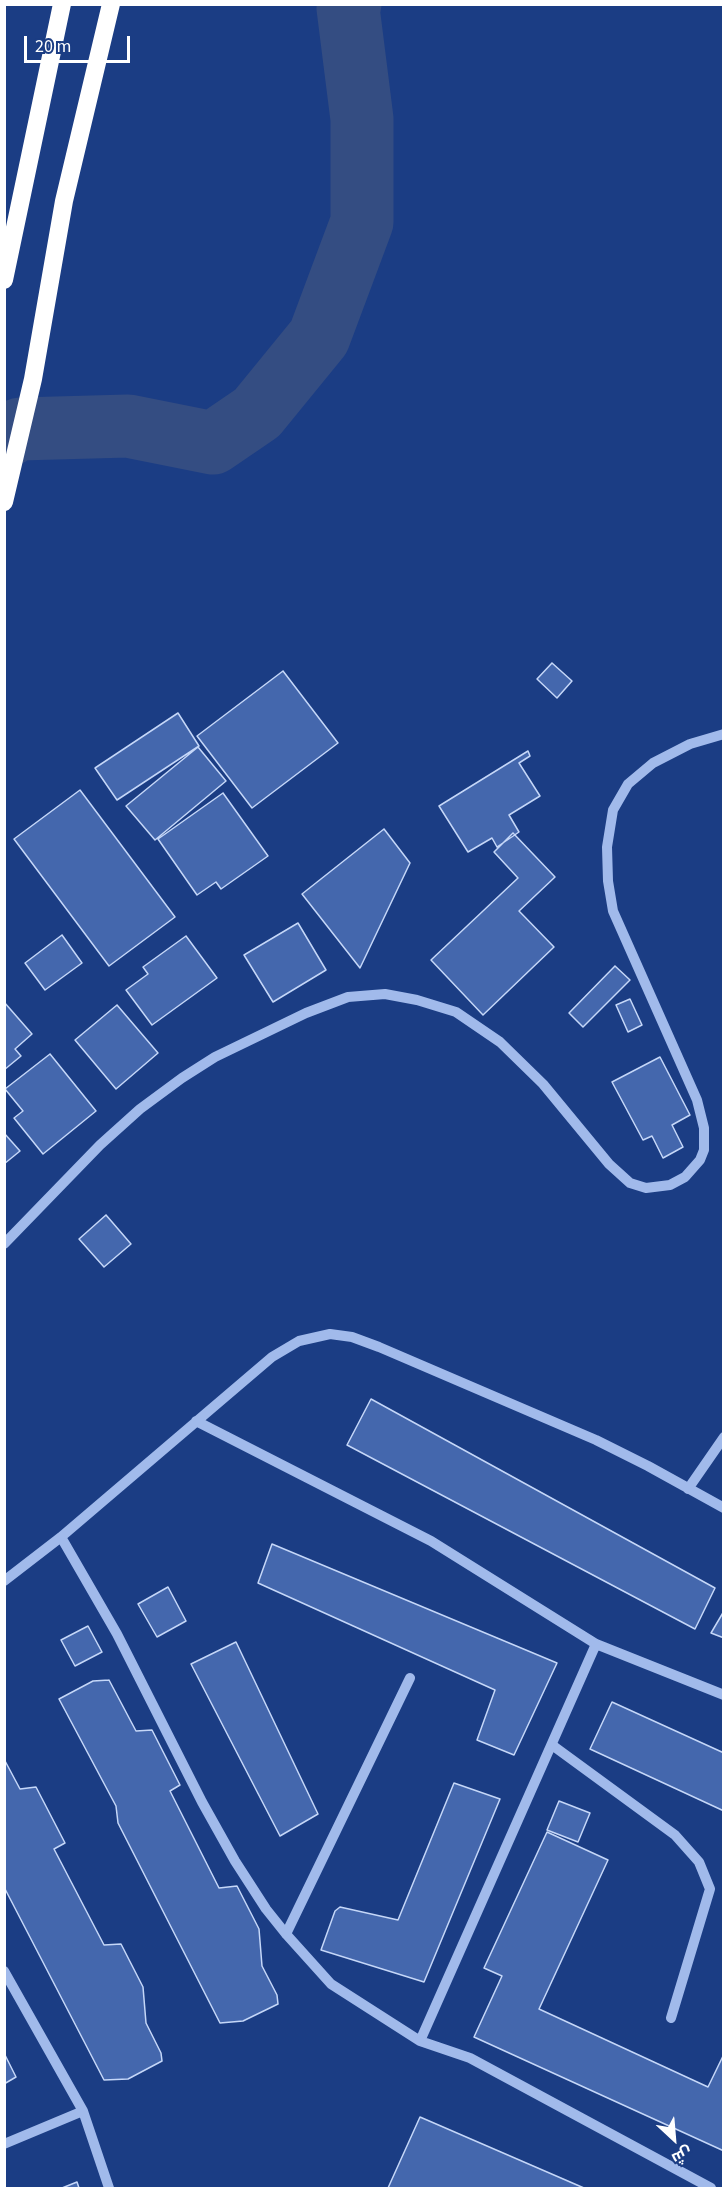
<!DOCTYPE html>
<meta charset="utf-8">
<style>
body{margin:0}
#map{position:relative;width:728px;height:2193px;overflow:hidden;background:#1b3d84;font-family:"Source Sans 3",Cairo,sans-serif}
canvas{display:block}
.frame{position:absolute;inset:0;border:6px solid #fff;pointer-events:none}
.north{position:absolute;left:644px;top:2109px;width:60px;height:60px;-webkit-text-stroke:4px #1b3d84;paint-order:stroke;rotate:154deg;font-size:16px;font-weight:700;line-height:24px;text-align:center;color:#fff}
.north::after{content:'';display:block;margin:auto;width:21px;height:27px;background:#fff;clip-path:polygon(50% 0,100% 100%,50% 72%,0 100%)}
.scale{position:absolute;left:24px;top:36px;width:106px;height:27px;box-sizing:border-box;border:3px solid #fff;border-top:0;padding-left:8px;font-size:18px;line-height:21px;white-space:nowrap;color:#fff;-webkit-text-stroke:4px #1b3d84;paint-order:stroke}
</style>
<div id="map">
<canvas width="728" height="2193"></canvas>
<div class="frame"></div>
<div class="north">ش</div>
<div class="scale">20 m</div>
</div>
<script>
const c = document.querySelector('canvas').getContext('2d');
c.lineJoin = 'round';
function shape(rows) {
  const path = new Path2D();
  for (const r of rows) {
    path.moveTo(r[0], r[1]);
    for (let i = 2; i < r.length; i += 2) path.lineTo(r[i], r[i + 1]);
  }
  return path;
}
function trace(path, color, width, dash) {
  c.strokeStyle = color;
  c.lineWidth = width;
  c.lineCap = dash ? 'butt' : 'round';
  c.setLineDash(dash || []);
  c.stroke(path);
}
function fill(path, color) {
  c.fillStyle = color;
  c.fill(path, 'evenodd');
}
const river = shape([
 [4,437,20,429,128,426,213,443,257,413,319,337,362,222,362,119,348,8,350,4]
]);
const building = shape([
 [552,663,572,681,557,698,537,679,552,663],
 [283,671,338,743,252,808,197,736,283,671],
 [178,713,199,746,117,800,95,768,178,713],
 [198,747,226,781,155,840,126,806,198,747],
 [528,751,530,756,519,763,540,796,509,815,519,832,497,847,492,838,468,852,439,806,528,751],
 [80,790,175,917,109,966,14,839,80,790],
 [223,793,268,856,221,889,216,882,197,895,158,839,223,793],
 [384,829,410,863,360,968,302,894,384,829],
 [513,833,555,877,519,911,554,947,483,1015,431,960,518,878,494,852,513,833],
 [298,923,326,970,273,1002,244,955,298,923],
 [62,935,82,963,45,990,25,963,62,935],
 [186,936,217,978,152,1025,126,990,148,974,143,967,186,936],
 [615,966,630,980,583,1027,569,1013,615,966],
 [630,999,642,1025,628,1032,616,1005,630,999],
 [4,1002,32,1034,15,1049,21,1056,4,1070,4,1002],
 [117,1005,158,1053,116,1089,75,1040,117,1005],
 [50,1054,96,1111,43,1154,14,1118,23,1111,5,1089,50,1054],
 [660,1057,690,1115,672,1125,683,1147,663,1158,652,1136,643,1140,612,1082,660,1057],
 [4,1133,20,1151,4,1164,4,1133],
 [106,1215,131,1244,104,1267,79,1239,106,1215],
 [371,1399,715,1588,695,1629,347,1445,371,1399],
 [272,1544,557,1663,514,1755,477,1740,495,1690,258,1583,272,1544],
 [168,1587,186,1621,157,1637,138,1604,168,1587],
 [724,1611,724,1638,711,1633,724,1611],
 [88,1626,102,1652,75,1666,61,1640,88,1626],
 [236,1642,318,1814,280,1836,191,1664,236,1642],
 [109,1680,136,1731,152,1730,180,1785,170,1791,219,1888,237,1886,259,1929,262,1966,277,1995,278,2004,243,2021,220,2023,118,1823,116,1806,59,1699,93,1681,109,1680],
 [612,1702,724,1753,724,1811,590,1749,612,1702],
 [4,1759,20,1789,36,1787,65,1843,54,1849,104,1945,121,1944,143,1987,146,2023,161,2053,162,2061,128,2079,104,2080,4,1887,4,1759],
 [454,1783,500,1799,424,1982,321,1950,335,1911,340,1907,398,1920,454,1783],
 [559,1801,590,1813,578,1842,547,1830,559,1801],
 [547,1832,608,1860,539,2009,708,2087,724,2054,724,2151,474,2037,502,1976,484,1968,547,1832],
 [4,2053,16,2077,4,2084,4,2053],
 [420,2117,584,2188,388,2188,420,2117],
 [77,2182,79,2188,62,2188,77,2182]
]);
const minor = shape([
 [4,1244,100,1145,140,1109,182,1078,215,1057,306,1013,348,997,385,994,417,1000,456,1012,500,1042,543,1084,609,1164,630,1183,646,1188,670,1185,685,1177,700,1160,704,1150,704,1128,697,1100,613,911,608,881,607,847,613,810,628,784,653,763,690,744,724,734],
 [196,1421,431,1541,596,1644,724,1695],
 [688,1489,724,1437],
 [61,1537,117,1634,202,1802,235,1861,266,1909,286,1934,331,1984,420,2041,470,2058,711,2188],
 [4,1581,61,1537,272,1357,299,1341,330,1334,352,1337,379,1347,596,1440,648,1466,724,1508],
 [552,1745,675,1835,699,1862,710,1889,671,2018],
 [286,1934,410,1678],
 [4,1971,83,2111,109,2188],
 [420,2041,596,1644],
 [4,2144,83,2111]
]);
const highway = shape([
 [4,280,62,4],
 [4,502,33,379,64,201,111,4]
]);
trace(river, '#344d82', 63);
fill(building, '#4467ad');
trace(building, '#c5d7f8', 1.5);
trace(minor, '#a1baeb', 10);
trace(highway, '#fff', 18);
</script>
